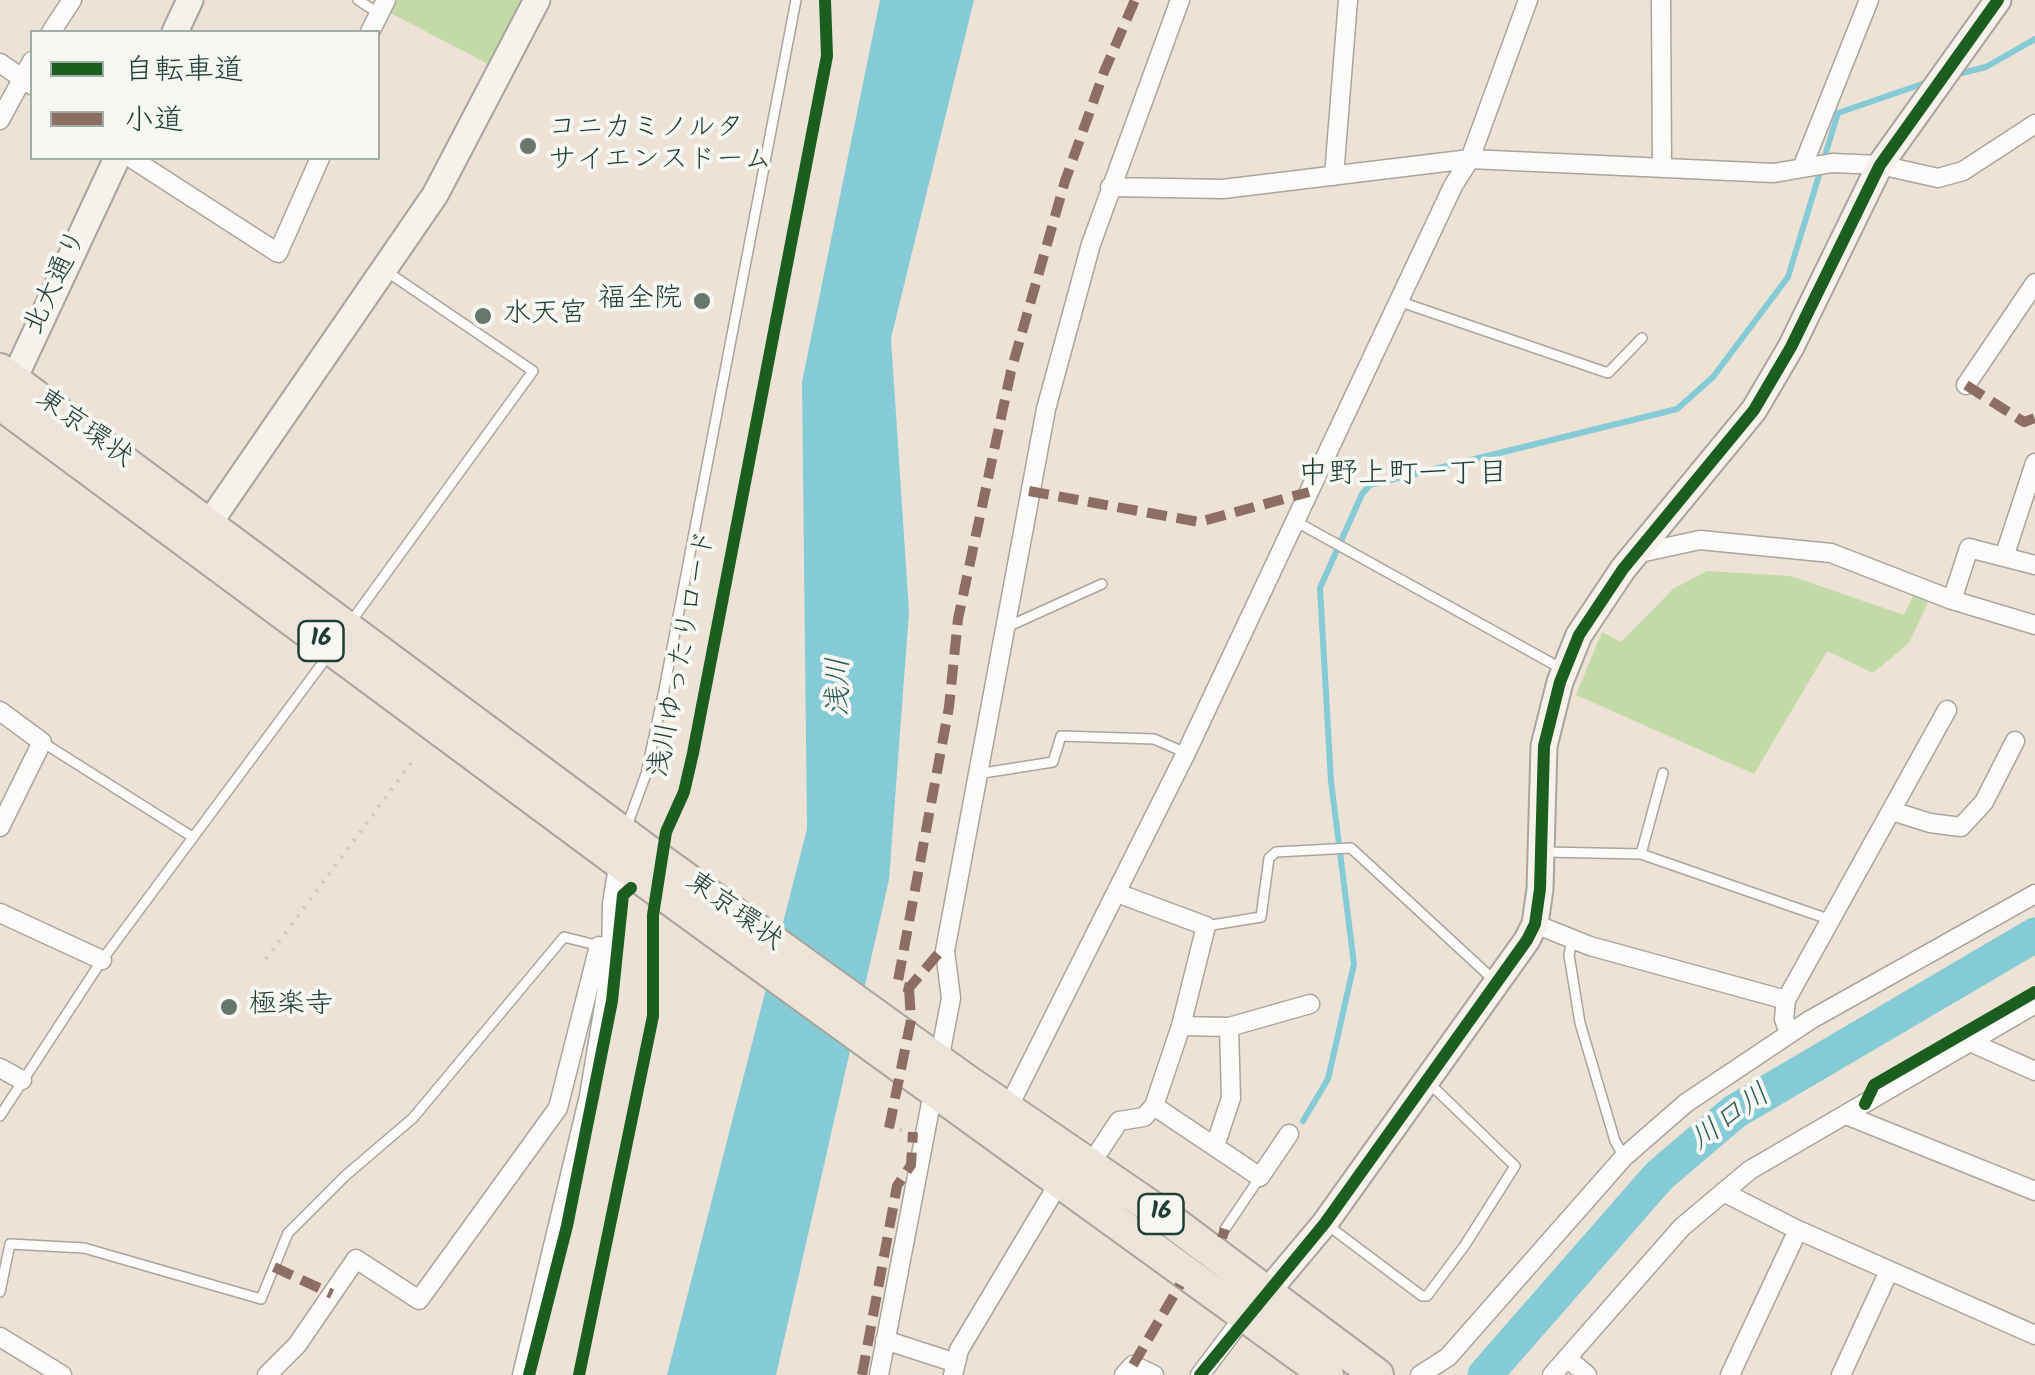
<!DOCTYPE html>
<meta charset="utf-8">
<style>
body{margin:0}
#map{position:relative;width:2035px;height:1375px;overflow:hidden;background:#ece2d6;font-family:Kalam,"Klee One",sans-serif}
canvas{display:block}
.legend{position:absolute;left:30px;top:30px;width:350px;height:130px;box-sizing:border-box;background:#f6f6f2;border:2px solid #a0aca6;margin:0;padding:12px 18px;list-style:none;font-size:30px;color:#1f3d34}
.legend li{display:flex;align-items:center;gap:20px;height:50px}
.legend b{width:50px;border:2px solid #a0aca6}
</style>
<div id="map">
<canvas width="2035" height="1375"></canvas>
<ul class="legend">
<li><b style="height:12px;background:#1b5e20"></b>自転車道</li>
<li><b style="height:12px;background:#8d6e63"></b>小道</li>
</ul>
</div>
<script>
const c = document.querySelector('canvas').getContext('2d');
c.lineJoin = 'round';
function fill(path, color) {
  c.fillStyle = color;
  c.fill(path, 'evenodd');
}
function shape(rows) {
  const path = new Path2D();
  for (const r of rows) {
    path.moveTo(r[0], r[1]);
    for (let i = 2; i < r.length; i += 2) path.lineTo(r[i], r[i + 1]);
  }
  return path;
}
function trace(path, color, width, dash) {
  c.strokeStyle = color;
  c.lineWidth = width;
  c.lineCap = dash ? 'butt' : 'round';
  c.setLineDash(dash || []);
  c.stroke(path);
}
function drawText(font, color, halo, rows, align = 'center') {
  c.font = font + ' Kalam,"Klee One",sans-serif';
  c.lineWidth = 8;
  c.setLineDash([]);
  c.textBaseline = 'middle';
  c.strokeStyle = halo;
  c.fillStyle = color;
  for (const [text, x, y, turn = 0] of rows) {
    c.save();
    c.translate(x, y);
    c.rotate((+turn || 0) * Math.PI / 180);
    c.textAlign = isNaN(turn) ? turn : align;
    if (halo) c.strokeText(text, 0, 0);
    c.fillText(text, 0, 0);
    c.restore();
  }
}
const green = shape([
 [386,0,524,0,490,65,381,8],
 [1707,571,1791,576,1904,615,1915,592,1930,598,1909,643,1873,673,1827,651,1754,774,1576,695,1602,632,1621,642,1673,589]
]);
const water = shape([
 [880,0,974,0,891,338,909,612,889,880,776,1375,667,1375,807,829,802,382]
]);
const stream = shape([
 [1954,75,1986,67,2035,39],
 [1303,1121,1328,1079,1354,964,1331,781,1320,588,1362,494,1370,485,1677,409,1713,377,1788,277,1838,113,1928,82]
]);
const river = shape([
 [1485,1375,1659,1176,1734,1112,2035,935]
]);
const path = shape([
 [266,959,411,763],
 [889,1128,909,1131]
]);
const lane = shape([
 [358,0,378,13],
 [1401,302,1608,373,1642,338],
 [1295,521,1564,670],
 [350,623,533,371,386,271],
 [1007,627,1102,584],
 [42,742,191,836],
 [977,774,1053,762,1061,736,1154,739,1186,753],
 [627,826,646,774,664,690,796,0],
 [1546,852,1641,854,1831,920],
 [1641,854,1663,773],
 [1206,926,1261,917,1269,858,1276,852,1351,848,1496,982],
 [1572,940,1569,955,1580,1023,1615,1141,1624,1157],
 [0,1116,102,960,330,653],
 [1326,1224,1422,1296,1427,1296,1465,1245,1515,1166,1427,1081],
 [1225,1229,1260,1177],
 [0,1292,10,1244,84,1248,261,1299,288,1233,345,1176,413,1118,564,937,600,946]
]);
const street = shape([
 [1661,0,1662,166],
 [51,32,72,0],
 [370,32,386,0],
 [0,63,32,85],
 [0,120,32,61],
 [131,158,278,253,320,158],
 [1802,168,1869,0],
 [1334,176,1348,0],
 [1110,187,1223,189,1470,159,1774,173,1832,163,1880,165,1938,178,1963,171,2035,124],
 [1966,385,2035,283],
 [1635,554,1700,540,1831,553,1952,600,2035,625],
 [2004,557,2035,463],
 [1952,600,1969,548,2035,565],
 [0,711,42,742,0,827],
 [1892,811,1930,823,1961,827,1984,802,2015,741],
 [0,913,102,960],
 [1535,924,1590,946,1786,1000],
 [1181,1026,1229,1027,1310,1004],
 [1789,1033,1784,1019,1786,1000,1947,710],
 [1970,1042,2035,1071],
 [0,1068,22,1080],
 [1154,1106,1260,1177,1289,1134],
 [1006,1112,1186,753,1453,186,1470,159,1528,0],
 [1846,1115,2035,1191],
 [1215,1146,1231,1098,1229,1027],
 [1090,1165,1119,1121,1144,1117,1154,1106,1181,1026,1206,926,1117,893],
 [1723,1192,1798,1230,1730,1375],
 [1798,1230,2035,1335],
 [0,1337,62,1375],
 [885,1340,956,1363],
 [1567,1358,1587,1375],
 [267,1375,297,1345,356,1259,419,1300,558,1108,599,946],
 [522,1375,589,1096,611,964,612,903,619,861],
 [879,1375,951,998,945,951,1046,409,1091,244,1180,0],
 [953,1375,959,1350,1063,1176],
 [1124,1375,1133,1365,1154,1375],
 [1200,1375,1246,1314],
 [1420,1375,1448,1357,1624,1157,1686,1103,1810,1020,2035,894],
 [1552,1375,1682,1227,1750,1170,2035,1004],
 [1841,1375,1889,1271]
]);
const secondary = shape([
 [175,32,190,0],
 [6,396,117,158],
 [199,538,435,195,537,0],
 [1257,1304,1325,1223,1527,940,1535,924,1540,889,1544,746,1560,682,1579,635,1623,569,1754,410,1791,347,1880,165,1998,0]
]);
const highway = shape([
 [0,370,643,848,968,1082,1167,1218,1377,1375],
 [0,403,619,862,1327,1375]
]);
const quiet = shape([
 [1966,385,2024,422,2035,418],
 [1029,491,1199,522,1309,492],
 [938,954,909,988,901,986,898,981,949,707,958,619,1011,371,1065,181,1104,72,1135,0],
 [889,1128,911,1020,909,988],
 [1222,1238,1225,1229],
 [274,1267,332,1294],
 [1133,1365,1180,1285],
 [862,1375,897,1186,911,1165,913,1132]
]);
const cycleway = shape([
 [1865,1104,1874,1085,2035,992],
 [529,1375,567,1226,612,1001,623,895,631,888],
 [579,1375,653,1016,653,915,666,832,684,792,693,753,827,56,825,0],
 [1200,1375,1325,1223,1527,940,1535,924,1540,889,1544,746,1560,682,1579,635,1623,569,1754,410,1791,347,1880,165,1998,0]
]);
const markers = [
 [528,146,10,"#67776d"],
 [702,301,10,"#67776d"],
 [483,316,10,"#67776d"],
 [229,1007,10,"#67776d"]
];
const shields = [
 [321,641,45],
 [1161,1214,45]
];
const shieldNames = [
 ["16",321,641],
 ["16",1161,1214]
];
const poiNames = [
 ["コニカミノルタ",548,130],
 ["サイエンスドーム",548,162],
 ["福全院",682,301,"right"],
 ["水天宮",503,316],
 ["極楽寺",249,1007]
];
const streetNames = [
 ["北大通り",58,283,-65],
 ["東京環状",83,430,36],
 ["浅川ゆったりロード",685,654,-79],
 ["東京環状",733,913,36]
];
const neighbourhoodNames = [
 ["中野上町一丁目",1403,477]
];
const waterNames = [
 ["浅川",842,687,-90],
 ["川口川",1732,1120,-36]
];
fill(green, '#c3daa8');
fill(water, '#85cbd5');
trace(stream, '#85cbd5', 6);
trace(river, '#85cbd5', 35);
trace(lane, '#a7a59d', 12);
trace(street, '#a7a59d', 21);
trace(secondary, '#a7a59d', 29);
trace(highway, '#a7a59d', 36);
trace(path, '#cbcbc8', 4, [2.5, 8]);
trace(lane, '#fcfbf9', 9);
trace(street, '#fcfbf9', 18);
trace(secondary, '#f6f1eb', 25);
trace(highway, '#ece3d9', 32);
trace(quiet, '#8d6e63', 10, [20, 10]);
trace(cycleway, '#1b5e20', 12);
for (const [x, y, r, color] of markers) {
  const dot = new Path2D();
  dot.arc(x, y, r, 0, 2 * Math.PI);
  c.fillStyle = color;
  c.fill(dot);
  trace(dot, '#f6f6f2', 4);
}
for (const [x, y, w] of shields) {
  const box = new Path2D();
  box.roundRect(x - w / 2, y - 20, w, 40, 8);
  c.fillStyle = '#f6f6f2';
  c.fill(box);
  trace(box, '#1f3d34', 2.5);
}
drawText('bold 25px', '#1f3d34', null, shieldNames);
drawText('28px', '#1f3d34', '#f6f6f2', poiNames, 'left');
drawText('28px', '#1f3d34', '#f6f6f2', streetNames);
drawText('30px', '#1f3d34', '#f6f6f2', neighbourhoodNames);
drawText('italic 30px', '#2e5e5c', '#f6f6f2', waterNames);
</script>
